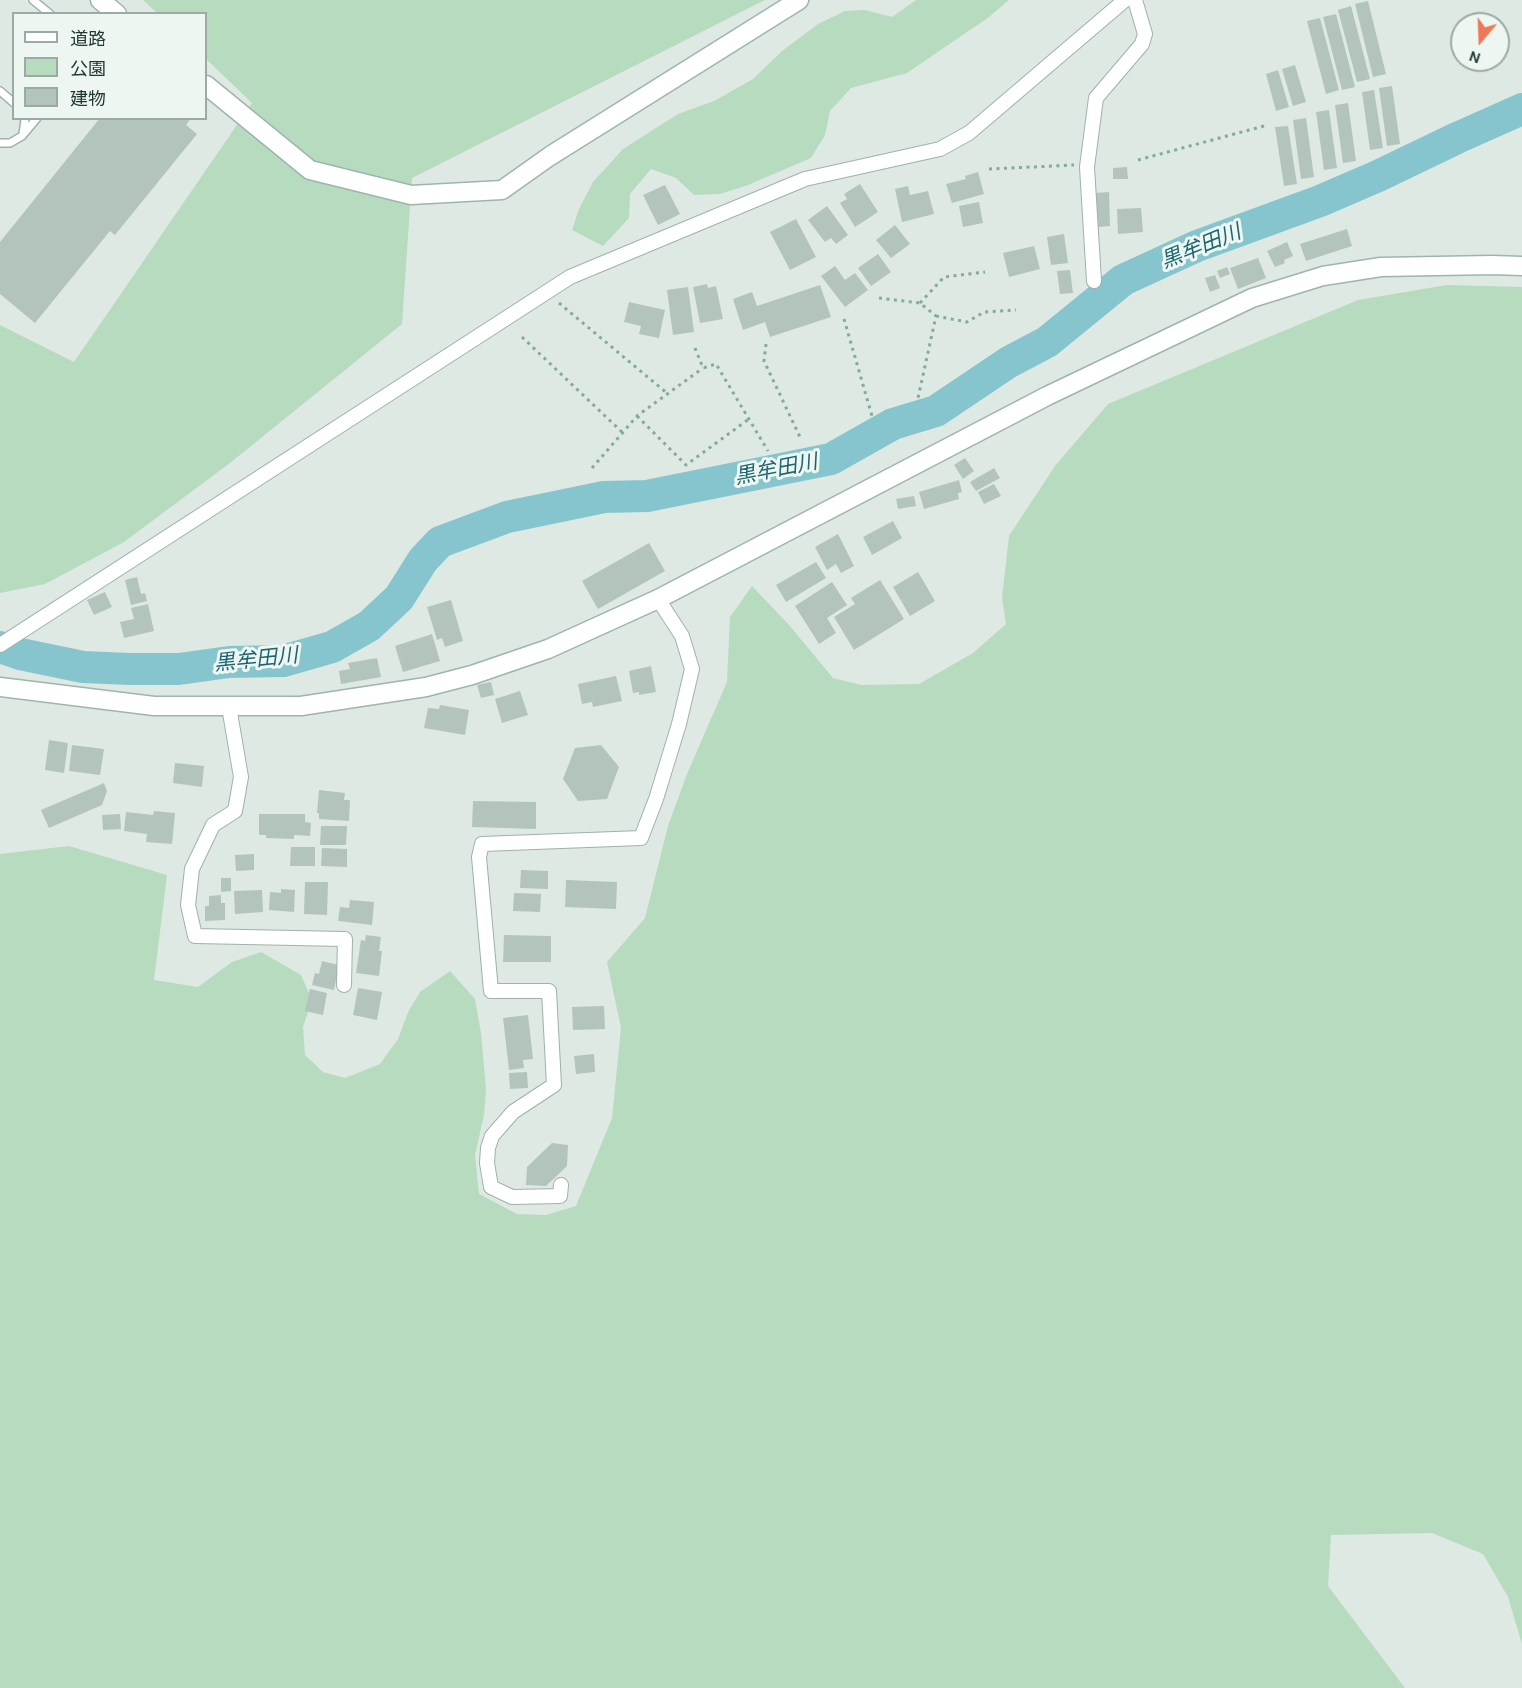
<!DOCTYPE html>
<meta charset="utf-8">
<style>
body{margin:0}
#map{position:relative;width:1522px;height:1688px;overflow:hidden;background:#dee9e4;font-family:Karla,"Noto Sans JP",sans-serif}
canvas{display:block}
.legend{position:absolute;left:12px;top:12px;width:195px;height:108px;box-sizing:border-box;background:#eef6f2;border:2px solid #9caaa5;margin:0;padding:8px 10px;list-style:none;font-size:18px;color:#203831}
.legend li{display:flex;align-items:center;gap:12px;height:30px}
.legend b{width:30px;border:2px solid #9caaa5}
.north{position:absolute;left:1450px;top:12px;width:60px;height:60px;box-sizing:border-box;background:#eef6f2;border:2px solid #9caaa5;border-radius:50%;rotate:199deg;font-size:16px;font-weight:700;line-height:24px;text-align:center;color:#203831}
.north::after{content:'';display:block;margin:auto;width:21px;height:27px;background:#ef7856;clip-path:polygon(50% 0,100% 100%,50% 72%,0 100%)}
</style>
<div id="map">
<canvas width="1522" height="1688"></canvas>
<ul class="legend">
<li><b style="height:8px;background:#fff"></b>道路</li>
<li><b style="height:16px;background:#b6dbbf"></b>公園</li>
<li><b style="height:16px;background:#b3c4bd"></b>建物</li>
</ul>
<div class="north">N</div>
</div>
<script>
const c = document.querySelector('canvas').getContext('2d');
c.lineJoin = 'round';
function fill(path, color) {
  c.fillStyle = color;
  c.fill(path, 'evenodd');
}
function shape(rows) {
  const path = new Path2D();
  for (const r of rows) {
    path.moveTo(r[0], r[1]);
    for (let i = 2; i < r.length; i += 2) path.lineTo(r[i], r[i + 1]);
  }
  return path;
}
function trace(path, color, width, dash) {
  c.strokeStyle = color;
  c.lineWidth = width;
  c.lineCap = dash ? 'butt' : 'round';
  c.setLineDash(dash || []);
  c.stroke(path);
}
function drawText(font, color, halo, rows, align = 'center') {
  c.font = font + ' Karla,"Noto Sans JP",sans-serif';
  c.lineWidth = 6;
  c.setLineDash([]);
  c.textBaseline = 'middle';
  c.strokeStyle = halo;
  c.fillStyle = color;
  for (const [text, x, y, turn = 0] of rows) {
    c.save();
    c.translate(x, y);
    c.rotate((+turn || 0) * Math.PI / 180);
    c.textAlign = isNaN(turn) ? turn : align;
    if (halo) c.strokeText(text, 0, 0);
    c.fillText(text, 0, 0);
    c.restore();
  }
}
const green = shape([
 [143,0,765,0,412,178,402,324,230,463,124,542,45,584,0,593,0,325,74,362,252,103,206,59,206,14,157,13],
 [916,0,1009,0,989,17,907,73,851,88,830,111,825,135,811,158,748,185,720,194,694,195,676,178,651,169,630,194,629,218,603,246,572,230,579,209,593,182,623,149,678,114,714,101,753,79,782,51,818,24,845,11,865,10,892,17],
 [1447,285,1522,287,1522,1644,1508,1597,1483,1554,1432,1533,1331,1535,1328,1586,1405,1688,0,1688,0,854,69,846,167,875,154,980,198,987,232,962,261,952,301,975,312,1000,303,1027,305,1055,323,1072,345,1078,380,1064,398,1039,409,1010,420,992,450,971,475,999,481,1033,486,1089,484,1115,475,1155,479,1194,517,1214,546,1215,576,1206,612,1118,621,1028,607,962,645,918,668,826,687,774,727,682,730,617,752,586,789,625,833,678,861,685,919,684,973,653,1006,624,1002,598,1009,536,1055,466,1108,404,1358,300]
]);
const river = shape([
 [0,647,20,654,83,667,130,669,179,669,229,662,283,661,332,647,369,626,399,598,423,560,440,542,507,517,604,497,647,496,831,459,893,424,936,411,1009,362,1047,342,1123,280,1197,246,1320,201,1378,176,1457,138,1522,109]
]);
const building = shape([
 [1368,1,1386,74,1373,77,1355,4],
 [1351,6,1370,79,1357,82,1338,10],
 [1336,14,1355,87,1342,90,1323,17],
 [1320,18,1339,90,1326,94,1307,21],
 [1295,65,1306,102,1293,106,1282,69],
 [1278,70,1289,107,1276,111,1266,74],
 [1392,86,1400,144,1387,146,1379,88],
 [1374,90,1383,148,1370,150,1362,92],
 [1348,103,1356,161,1343,163,1335,105],
 [1329,110,1337,168,1324,170,1316,112],
 [100,118,191,118,186,125,197,134,115,235,110,231,35,323,0,294,0,242],
 [1306,118,1314,177,1301,179,1293,120],
 [1288,126,1297,184,1284,186,1275,127],
 [1127,167,1128,179,1113,179,1113,168],
 [978,172,984,194,952,203,946,184,966,179,965,176],
 [860,184,878,212,855,227,840,203,847,199,844,194],
 [665,185,680,214,658,225,643,195],
 [908,186,910,195,928,191,934,214,902,222,895,189],
 [1109,192,1110,226,1098,227,1096,193],
 [979,202,983,223,963,227,959,206],
 [827,206,848,235,836,244,831,238,825,242,808,220],
 [1141,208,1143,232,1118,234,1117,209],
 [796,219,816,257,790,270,770,232],
 [895,225,910,244,891,258,876,240],
 [1347,229,1352,246,1306,261,1300,244],
 [1064,234,1068,263,1051,265,1047,237],
 [1287,242,1293,256,1284,260,1285,263,1275,267,1267,251],
 [1034,246,1040,269,1009,277,1003,253],
 [878,254,891,272,871,286,858,268],
 [1258,258,1266,278,1238,289,1230,268],
 [835,266,845,280,855,273,868,290,845,307,821,276],
 [1227,267,1230,274,1220,278,1217,271],
 [1070,270,1073,293,1060,294,1057,271],
 [1215,275,1220,288,1210,292,1205,278],
 [707,284,708,288,716,286,723,319,700,323,693,287],
 [820,285,831,317,770,337,765,322,743,330,733,299,752,292,757,306],
 [688,287,694,332,673,335,667,290],
 [629,302,665,310,659,338,639,334,641,326,624,322],
 [965,458,974,471,963,479,954,465],
 [994,468,1000,478,976,491,970,482],
 [959,480,962,492,958,493,959,499,924,509,919,492],
 [994,484,1001,496,984,504,978,492],
 [914,496,916,506,898,509,896,499],
 [893,521,902,538,872,555,863,537],
 [838,534,854,566,841,573,836,564,827,570,815,547],
 [649,543,665,571,598,609,582,581],
 [816,562,826,578,786,602,776,585],
 [918,572,935,601,910,616,893,587],
 [137,577,141,594,145,593,147,601,131,605,125,580],
 [880,580,904,619,854,650,834,617,855,604,851,598],
 [832,582,847,605,827,618,836,633,819,644,795,606],
 [105,592,112,607,94,615,87,600],
 [451,600,463,641,445,647,442,638,437,640,427,607],
 [148,604,154,631,124,638,120,622,134,619,131,608],
 [432,634,440,661,403,672,395,646],
 [377,658,381,677,341,684,339,671,350,669,348,663],
 [651,666,656,692,639,695,639,692,633,693,629,671],
 [616,676,622,701,593,707,592,702,582,704,578,684],
 [491,682,494,695,481,698,477,685],
 [520,691,528,715,502,723,495,699],
 [440,705,469,710,465,735,424,728,428,708,439,709],
 [49,740,68,743,64,773,45,770],
 [72,745,104,749,100,775,69,771],
 [601,745,619,767,607,799,578,801,563,779,575,748],
 [175,763,204,766,202,787,173,783],
 [104,783,107,791,102,805,49,828,41,810],
 [319,790,345,793,344,800,350,800,349,821,319,819,319,813,317,813],
 [473,801,536,802,536,829,472,827],
 [154,811,175,813,172,844,146,842,147,834,124,831,126,812,153,815],
 [120,814,121,829,103,830,102,815],
 [259,814,305,814,305,822,311,823,310,836,294,835,294,839,266,838,266,835,259,835],
 [321,826,347,826,346,845,320,845],
 [291,847,315,847,315,866,290,866],
 [322,848,347,849,347,867,321,866],
 [254,854,254,870,236,871,235,855],
 [521,870,548,871,548,889,520,888],
 [221,878,231,878,231,891,221,892],
 [566,880,617,882,616,909,565,907],
 [305,882,328,882,327,915,304,914],
 [281,889,295,890,294,912,269,910,270,892,281,893],
 [262,890,263,912,235,914,234,891],
 [514,893,541,894,540,912,513,911],
 [221,895,221,903,225,903,225,920,205,921,205,906,209,906,209,896],
 [350,900,374,902,372,925,338,921,340,907,349,908],
 [366,935,381,937,379,951,382,951,379,976,356,973,361,940,365,941],
 [504,935,551,936,551,962,503,962],
 [322,961,339,965,334,990,312,985,315,973,319,974],
 [358,988,382,992,377,1020,353,1015],
 [310,989,327,993,323,1015,305,1011],
 [604,1006,605,1029,573,1030,572,1007],
 [528,1015,533,1059,523,1060,524,1068,509,1070,503,1018],
 [594,1054,595,1072,576,1074,574,1056],
 [527,1072,528,1088,510,1089,509,1073],
 [552,1143,568,1145,567,1166,546,1186,526,1185,527,1167]
]);
const path = shape([
 [1138,160,1264,126],
 [989,169,1074,165],
 [879,298,920,303,936,316,918,398],
 [559,303,668,394],
 [920,303,944,277,985,272],
 [936,316,967,322,984,312,1016,310],
 [844,319,872,416],
 [522,337,623,433],
 [766,344,764,361,800,437],
 [695,348,703,368,716,364,768,451],
 [637,416,686,465,749,419],
 [592,468,637,416,703,368]
]);
const lane = shape([
 [33,0,50,14],
 [0,91,14,103],
 [23,133,25,121,24,118],
 [0,143,10,143,22,136,37,118]
]);
const street = shape([
 [1094,281,1087,167,1096,98,1142,44,1145,34,1135,0],
 [0,645,570,277,805,179,940,149,969,133,1125,0],
 [229,707,241,777,235,811,213,825,192,869,188,905,195,936,345,939,344,985],
 [561,1185,560,1196,512,1197,491,1187,487,1163,488,1148,492,1136,513,1112,554,1085,549,991,491,991,479,857,482,844,641,838,656,799,679,724,692,669,682,636,658,599]
]);
const secondary = shape([
 [100,0,117,14],
 [206,85,310,170,411,195,502,190,550,156,799,0],
 [0,687,154,706,301,706,426,687,472,675,548,649,658,599,1047,396,1252,298,1323,276,1381,267,1492,265,1522,266]
]);
const waterNames = [
 ["黒牟田川",1201,247,-22],
 ["黒牟田川",776,470,-11],
 ["黒牟田川",256,660,-6]
];
fill(green, '#b6dbbf');
trace(river, '#86c5ce', 32);
fill(building, '#b3c4bd');
trace(lane, '#a1b0ab', 10);
trace(street, '#a1b0ab', 16);
trace(secondary, '#9db5ac', 21);
trace(path, '#7fac9d', 3, [3, 4.5]);
trace(lane, '#fff', 7);
trace(street, '#fff', 14);
trace(secondary, '#fff', 18);
drawText('italic 21px', '#1c6672', '#eef6f2', waterNames);
</script>
